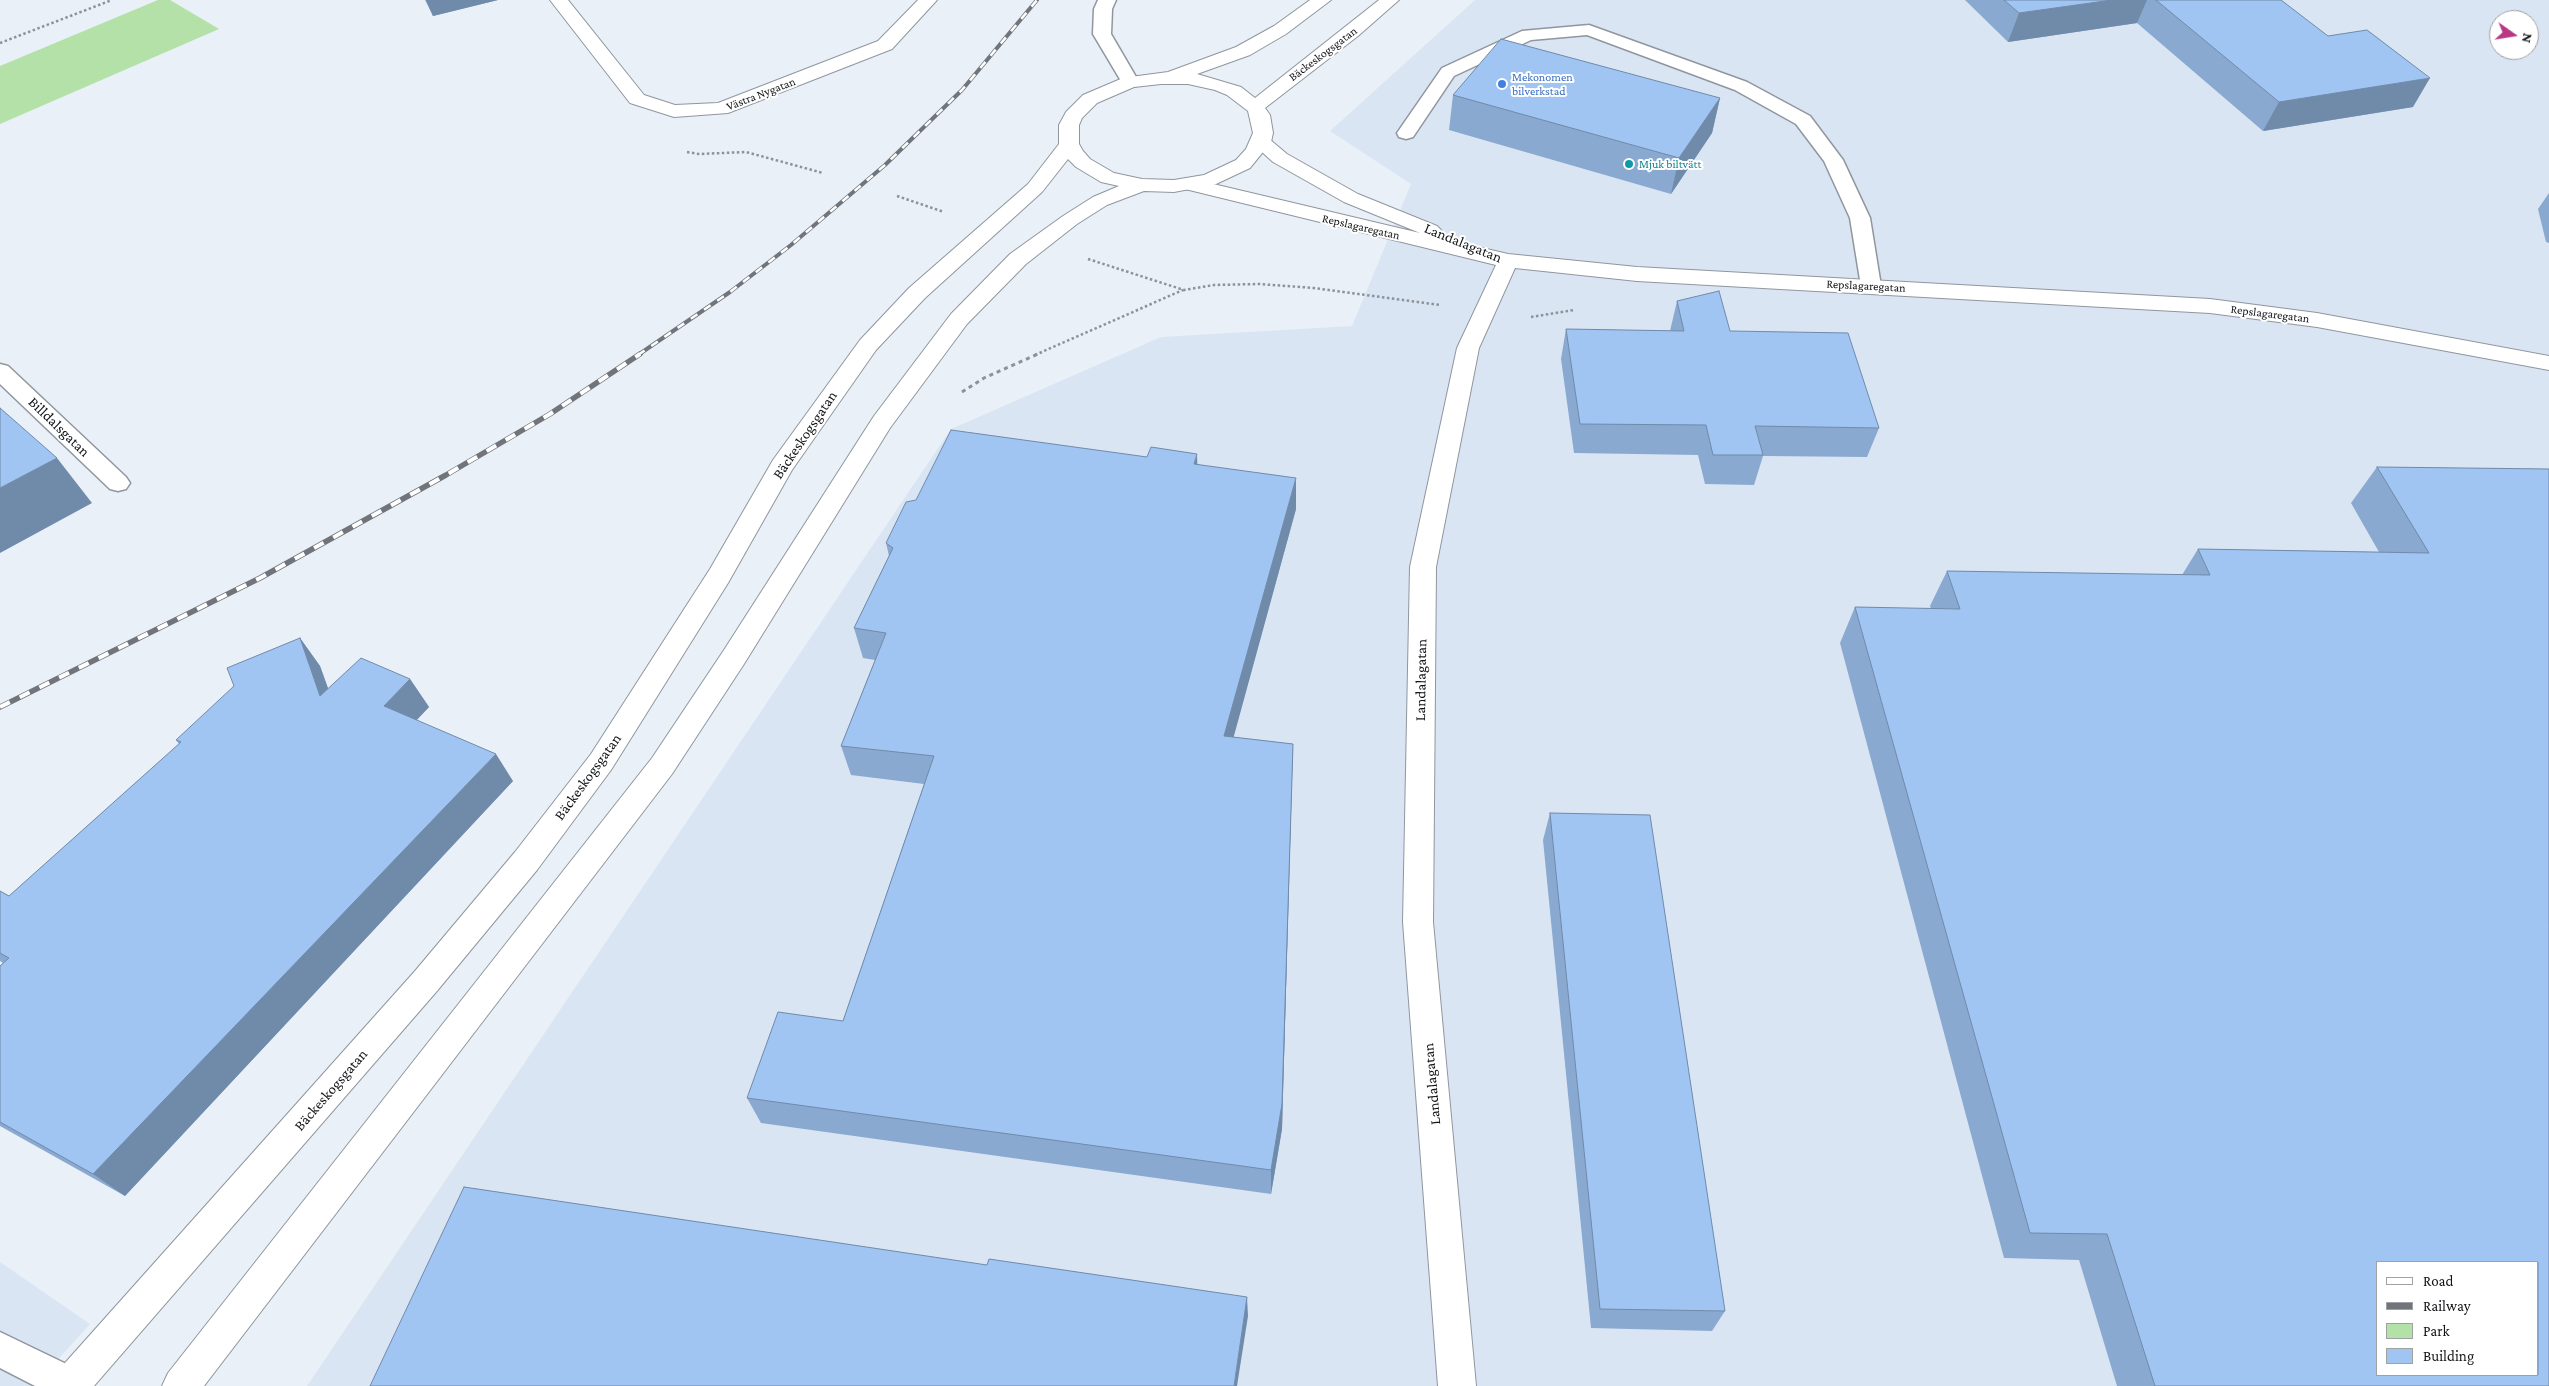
<!DOCTYPE html>
<meta charset="utf-8">
<style>
body{margin:0}
#map{position:relative;width:2549px;height:1386px;overflow:hidden;background:#e9f0f8;font-family:"Crimson Pro",serif}
canvas{display:block}
.legend{position:absolute;left:2376px;top:1261px;width:162px;height:115px;box-sizing:border-box;background:#fff;border:1px solid #a0a1a2;margin:0;padding:6px 9px;list-style:none;font-size:15px;color:#121417}
.legend li{display:flex;align-items:center;gap:10px;height:25px}
.legend b{width:25px;border:1px solid #a0a1a2}
.north{position:absolute;left:2489px;top:10px;width:50px;height:50px;box-sizing:border-box;background:#fff;border:1px solid #a0a1a2;border-radius:50%;rotate:103deg;font-size:14px;font-weight:700;line-height:20px;text-align:center;color:#121417}
.north::after{content:'';display:block;margin:auto;width:18px;height:22px;background:#b83883;clip-path:polygon(50% 0,100% 100%,50% 72%,0 100%)}
</style>
<div id="map">
<canvas width="2549" height="1386"></canvas>
<ul class="legend">
<li><b style="height:6px;background:#fff"></b>Road</li>
<li><b style="height:6px;background:#71757b"></b>Railway</li>
<li><b style="height:14px;background:#b3e1a7"></b>Park</li>
<li><b style="height:14px;background:#a0c5f3"></b>Building</li>
</ul>
<div class="north">N</div>
</div>
<script>
const c = document.querySelector('canvas').getContext('2d');
c.lineJoin = 'round';
function fill(path, color) {
  c.fillStyle = color;
  c.fill(path, 'evenodd');
}
function shape(rows) {
  const path = new Path2D();
  for (const r of rows) {
    path.moveTo(r[0], r[1]);
    for (let i = 2; i < r.length; i += 2) path.lineTo(r[i], r[i + 1]);
  }
  return path;
}
function trace(path, color, width, dash) {
  c.strokeStyle = color;
  c.lineWidth = width;
  c.lineCap = dash ? 'butt' : 'round';
  c.setLineDash(dash || []);
  c.stroke(path);
}
function drawText(font, color, halo, rows, align = 'center') {
  c.font = font + ' "Crimson Pro",serif';
  c.lineWidth = 4;
  c.setLineDash([]);
  c.textBaseline = 'middle';
  c.strokeStyle = halo;
  c.fillStyle = color;
  for (const [text, x, y, turn = 0] of rows) {
    c.save();
    c.translate(x, y);
    c.rotate((+turn || 0) * Math.PI / 180);
    c.textAlign = isNaN(turn) ? turn : align;
    if (halo) c.strokeText(text, 0, 0);
    c.fillText(text, 0, 0);
    c.restore();
  }
}
const built = shape([
 [1475,0,2549,0,2549,1386,307,1386,951,429,1161,337,1352,326,1411,184,1330,131],
 [2499,20,2529,20,2529,50,2499,50],
 [2378,1262,2538,1262,2538,1375,2378,1375],
 [0,1262,90,1324,34,1386,0,1386]
]);
const green = shape([
 [158,0,170,0,219,29,0,124,0,66]
]);
const pathFar1 = shape([
 [0,43,112,0],
 [687,152,699,154,746,152,823,173],
 [897,196,944,212],
 [1088,259,1184,290,1214,285,1259,284,1314,288,1440,305],
 [1531,317,1574,310],
 [1035,355,1183,290]
]);
const path = shape([
 [962,392,984,378,1038,354]
]);
const service = shape([
 [1098,0,1116,0,1112,9,1111,34,1139,82,1136,86,1124,86,1093,34,1094,9,1098,0],
 [1589,25,1747,82,1810,116,1843,160,1870,218,1881,286,1878,291,1871,292,1864,291,1861,286,1850,218,1824,161,1796,124,1735,90,1587,35,1531,40,1454,76,1413,137,1406,139,1399,137,1397,133,1442,68,1522,31,1589,25],
 [0,364,8,366,126,477,130,483,126,489,118,491,110,489,0,384,0,364],
 [0,1332,85,1373,90,1386,35,1386,0,1368,0,1332]
]);
const minor = shape([
 [550,0,568,0,644,95,675,105,718,103,878,41,918,0,937,0,892,49,728,113,674,117,630,103,550,0],
 [1261,136,1268,138,1287,154,1358,194,1437,226,1441,230,1437,234,1431,236,1508,254,1637,267,2210,299,2317,313,2549,356,2549,370,2317,327,2210,313,1637,281,1515,268,1479,348,1436,567,1433,922,1476,1386,1438,1386,1403,922,1410,567,1457,348,1496,265,1181,188,1178,184,1181,180,1188,178,1420,233,1344,202,1273,162,1251,142,1254,138,1261,136]
]);
const secondary = shape([
 [1310,0,1331,0,1286,34,1250,55,1197,74,1241,87,1255,98,1379,0,1399,0,1358,36,1265,108,1270,115,1273,133,1271,142,1250,168,1216,184,1174,192,1144,191,1107,205,1077,224,1026,264,967,324,890,428,744,664,672,774,204,1386,162,1386,168,1373,652,758,724,650,874,416,951,314,1010,254,1063,216,1093,197,1119,186,1101,182,1076,167,1068,159,1042,192,925,298,876,350,792,470,728,583,611,770,537,870,437,991,94,1386,50,1386,56,1373,415,971,515,852,591,754,710,569,773,460,860,340,909,288,1028,184,1059,144,1059,125,1066,112,1083,95,1123,78,1168,72,1236,47,1274,26,1310,0],
 [1161,84,1188,84,1215,90,1227,95,1248,111,1253,133,1246,149,1236,160,1204,175,1174,180,1142,179,1114,173,1090,159,1083,151,1079,144,1079,125,1082,118,1097,103,1134,87,1161,84]
]);
const railFar1 = shape([
 [638,355,730,292,791,245,885,165,962,90,1037,0]
]);
const rail = shape([
 [0,707,260,578,446,475,550,414,640,354]
]);
const wall = shape([
 [425,0,498,0,433,16],
 [1965,0,2281,0,2413,107,2263,131,2137,23,2008,42],
 [1453,95,1720,98,1712,133,1671,194,1449,130],
 [2549,193,2549,243,2546,242,2538,209],
 [1677,301,1730,331,1879,428,1867,457,1763,456,1754,485,1705,484,1698,455,1574,453,1561,359,1566,329,1670,331],
 [1197,464,1296,509,1233,737,1293,744,1282,1129,1271,1194,761,1123,747,1098,843,1021,924,784,851,775,841,746,875,660,863,658,854,628,889,556,886,543],
 [2377,467,2549,469,2549,1386,2117,1386,2079,1260,2004,1258,1840,643,1855,607,1931,609,1930,606,1947,571,2182,575,2198,549,2379,552,2351,503],
 [300,638,320,666,328,689,410,679,429,707,417,720,513,781,125,1196,0,1126,0,966,3,963,0,961,0,891,9,896,179,744,176,740],
 [1550,813,1725,1311,1712,1331,1591,1328,1543,840]
]);
const shadedWall = shape([
 [426,0,498,0,433,16],
 [2112,0,2147,0,2137,23,2008,42,2019,13],
 [2430,78,2413,107,2263,131,2279,102],
 [1720,98,1712,133,1671,194,1679,158],
 [1197,454,1198,485,1194,464],
 [57,458,92,503,0,553,0,488],
 [1296,478,1296,509,1226,765,1224,736],
 [300,638,320,666,341,724,320,696],
 [410,679,429,707,403,734,384,706],
 [1293,744,1282,1129,1271,1194,1271,1170],
 [496,754,513,781,125,1196,93,1174],
 [1247,1297,1248,1316,1237,1386,1234,1386]
]);
const building = shape([
 [2004,0,2112,0,2019,13,2004,0],
 [2156,0,2281,0,2328,36,2367,30,2430,78,2279,102,2156,0],
 [1501,39,1720,98,1679,158,1453,95,1501,39],
 [1719,291,1730,331,1848,333,1879,428,1755,426,1763,455,1713,455,1706,425,1580,424,1566,329,1684,331,1677,301,1719,291],
 [0,408,57,458,0,488,0,408],
 [951,430,1147,457,1151,447,1197,454,1194,464,1296,478,1224,736,1293,744,1282,1104,1271,1170,747,1098,778,1012,843,1021,934,756,841,746,886,633,854,628,893,548,886,543,906,502,916,500,951,430],
 [2377,467,2549,469,2549,1386,2155,1386,2107,1234,2030,1233,1855,607,1960,609,1947,571,2210,575,2198,549,2429,553,2377,467],
 [2378,1262,2538,1262,2538,1375,2378,1375,2378,1262],
 [300,638,320,696,361,658,410,679,384,706,496,754,93,1174,0,1122,0,966,9,958,0,953,0,891,9,896,181,742,176,740,234,686,227,668,300,638],
 [1550,813,1650,815,1725,1311,1600,1309,1550,813],
 [464,1187,987,1265,989,1259,1247,1297,1234,1386,370,1386,464,1187]
]);
const markers = [
 [1502,84,5,"#3f7fe0"],
 [1629,164,5,"#0f9aa8"]
];
const farStreetnames = [
 ["Bäckeskogsgatan",1323,54,-37],
 ["Västra Nygatan",761,94,-21],
 ["Repslagaregatan",1361,227,13],
 ["Repslagaregatan",1866,286,3],
 ["Repslagaregatan",2270,314,7]
];
const farShopnames = [
 ["Mekonomen",1512,77],
 ["bilverkstad",1512,91]
];
const farCulturenames = [
 ["Mjuk biltvätt",1639,164]
];
const streetNames = [
 ["Landalagatan",1463,243,22],
 ["Billdalsgatan",59,427,44],
 ["Bäckeskogsgatan",805,435,-56],
 ["Landalagatan",1421,680,-89],
 ["Bäckeskogsgatan",588,777,-54],
 ["Landalagatan",1432,1084,-95],
 ["Bäckeskogsgatan",331,1090,-49]
];
fill(built, '#dae5f4');
fill(green, '#b3e1a7');
trace(service, '#90969e', 3);
trace(minor, '#90969e', 2);
trace(secondary, '#90969e', 2);
trace(pathFar1, '#8d9298', 2.5, [2.5, 2.5]);
trace(path, '#8d9298', 3, [4, 4]);
fill(service, '#fff');
fill(minor, '#fff');
fill(secondary, '#fff');
trace(railFar1, '#71757b', 4);
trace(rail, '#71757b', 5.5);
trace(railFar1, '#fff', 2.5, [8]);
trace(rail, '#fff', 4, [11]);
fill(wall, '#8aa9d1');
fill(shadedWall, '#708aaa');
fill(building, '#a0c5f3');
trace(building, '#708aaa', 1);
for (const [x, y, r, color] of markers) {
  const dot = new Path2D();
  dot.arc(x, y, r, 0, 2 * Math.PI);
  c.fillStyle = color;
  c.fill(dot);
  trace(dot, '#fff', 2);
}
drawText('12px', '#121417', '#fff', farStreetnames);
drawText('12px', '#366cbe', '#fff', farShopnames, 'left');
drawText('12px', '#0d838f', '#fff', farCulturenames, 'left');
drawText('15px', '#121417', '#fff', streetNames);
</script>
